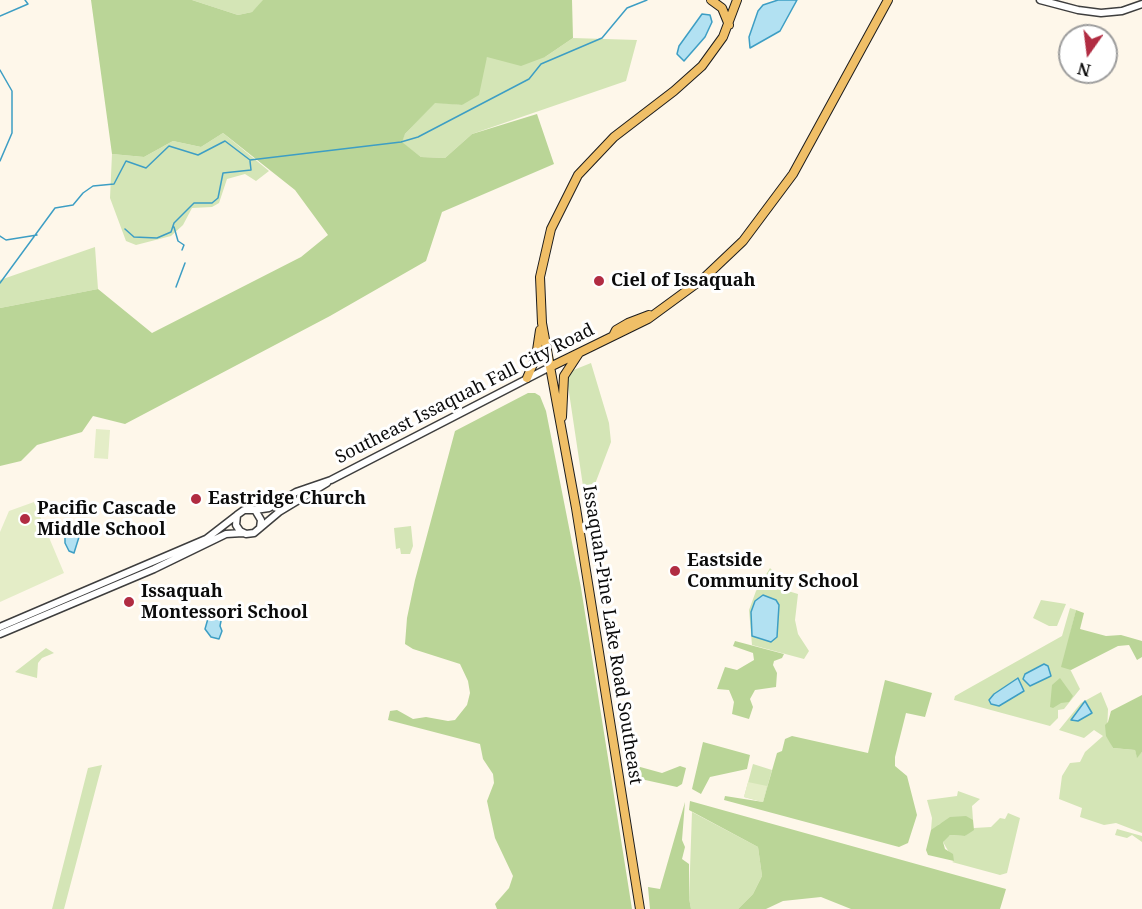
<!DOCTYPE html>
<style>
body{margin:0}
#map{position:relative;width:1142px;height:909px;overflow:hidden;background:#fef7ea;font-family:"Noto Serif",serif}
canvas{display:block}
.north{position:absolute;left:1058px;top:24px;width:60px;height:60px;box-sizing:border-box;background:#fff;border:2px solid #9d9d9d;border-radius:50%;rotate:194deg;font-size:16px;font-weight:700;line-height:24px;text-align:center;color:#0b0b0b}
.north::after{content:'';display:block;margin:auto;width:21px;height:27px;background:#b12c42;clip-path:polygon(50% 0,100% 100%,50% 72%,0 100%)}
</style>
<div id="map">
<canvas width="1142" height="909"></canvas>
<div class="north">N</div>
</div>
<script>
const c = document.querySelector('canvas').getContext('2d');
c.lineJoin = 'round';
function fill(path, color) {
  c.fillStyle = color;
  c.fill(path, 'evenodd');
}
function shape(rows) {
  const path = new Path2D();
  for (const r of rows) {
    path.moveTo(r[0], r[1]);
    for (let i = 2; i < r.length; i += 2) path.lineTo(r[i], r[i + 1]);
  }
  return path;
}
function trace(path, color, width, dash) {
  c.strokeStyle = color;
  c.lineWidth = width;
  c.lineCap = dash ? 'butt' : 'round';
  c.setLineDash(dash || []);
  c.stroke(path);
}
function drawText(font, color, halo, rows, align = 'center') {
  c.font = font + ' "Noto Serif",serif';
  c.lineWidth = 6;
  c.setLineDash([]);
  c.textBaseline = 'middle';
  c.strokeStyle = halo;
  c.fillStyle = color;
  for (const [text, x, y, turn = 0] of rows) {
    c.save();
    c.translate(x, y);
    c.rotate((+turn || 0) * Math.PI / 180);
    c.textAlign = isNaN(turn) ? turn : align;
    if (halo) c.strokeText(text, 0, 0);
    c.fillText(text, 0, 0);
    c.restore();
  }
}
const green = shape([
 [192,0,263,0,264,1,252,12,238,15],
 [573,38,637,40,626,81,472,134,445,158,421,157,401,142,405,134,435,102,462,105,487,57,545,57],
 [223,133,269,171,256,181,245,174,227,179,219,203,212,207,192,208,183,225,171,236,136,245,126,241,110,198,112,154,144,157,173,141,201,147],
 [95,247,98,289,0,308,0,280],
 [591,363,609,423,611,442,595,484,583,486,567,379,571,371],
 [411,526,413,546,410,554,401,554,400,548,396,549,394,528],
 [770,568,789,588,788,591,798,594,795,620,798,634,809,651,804,659,752,645,749,610,756,591],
 [1041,600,1066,604,1057,626,1049,626,1033,618],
 [1070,608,1076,610,1069,639,1070,669,1080,689,1064,709,1058,710,1058,718,1050,726,954,700,955,696,1062,636],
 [46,648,54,653,42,658,38,663,37,678,15,672],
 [1101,692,1108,709,1107,735,1113,748,1135,750,1137,757,1142,752,1142,833,1116,823,1104,825,1080,817,1082,808,1059,799,1062,776,1070,763,1080,762,1085,752,1103,736,1094,730,1084,738,1059,730,1081,703],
 [753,764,772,770,763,802,744,797],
 [102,765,64,909,52,909,88,768],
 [958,791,980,799,972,806,973,820,939,824,937,831,931,830,932,818,927,800,957,796],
 [692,812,758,847,762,876,753,894,738,909,691,909,689,898],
 [1008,813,1020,818,1007,873,1000,875,952,862,954,861,943,842,945,838,950,835,965,836,974,828,991,827,1000,818,1005,819],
 [1117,829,1142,836,1142,842,1132,835,1127,838,1115,835]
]);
const forest = shape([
 [91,0,192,0,238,15,252,12,263,0,572,0,573,38,545,57,521,66,487,57,479,95,462,105,435,103,405,134,402,142,421,157,445,158,472,134,537,114,554,164,442,212,426,261,330,316,125,424,93,416,82,432,37,445,21,461,0,466,0,308,98,289,152,333,301,257,328,235,295,190,223,133,201,147,173,141,144,157,112,154],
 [528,393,535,393,540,396,546,411,581,588,632,909,497,909,495,904,509,888,513,876,495,838,487,801,494,783,493,774,483,759,480,744,388,720,390,711,397,710,413,719,426,717,448,721,455,720,467,705,470,693,468,681,460,664,413,649,405,644,407,618,415,580,455,431],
 [1076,610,1084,613,1080,629,1106,636,1121,635,1142,641,1142,657,1137,660,1129,645,1118,646,1071,670,1061,667],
 [735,641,784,654,782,658,774,661,773,665,777,673,776,687,755,690,750,699,753,707,749,719,732,714,734,702,729,690,717,689,725,667,737,670,754,660,753,653,733,646],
 [1060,678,1073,696,1069,702,1061,703,1053,708,1050,707,1052,685],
 [885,680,932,693,925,717,906,713,895,757,895,766,907,776,917,815,908,843,899,847,724,800,725,796,763,802,777,753,782,751,785,739,792,736,868,753],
 [1142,695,1142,752,1137,758,1135,750,1113,748,1106,736,1105,725,1108,722,1111,711],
 [703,742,750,755,747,769,710,777,701,794,692,789],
 [633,765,662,773,680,766,686,768,682,784,677,787,627,776,626,772],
 [690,801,1006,889,1000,909,851,909,821,897,783,901,766,909,738,909,753,894,762,876,758,847,689,810],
 [685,802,682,840,685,847,682,859,689,864,689,898,691,909,650,909,648,887,660,889],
 [966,816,973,820,974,830,965,836,950,835,943,842,945,849,953,854,954,861,928,855,926,850,931,830,950,817]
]);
const pitch = shape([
 [96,429,110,430,108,459,94,458],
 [34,502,64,573,0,602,0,532,9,511],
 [748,782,767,786,763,802,744,797]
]);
const water = shape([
 [778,0,797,0,780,31,750,48,749,37,758,11,763,5,778,0],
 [702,14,710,15,712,22,705,37,684,61,677,54,679,46,702,14],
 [69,533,79,537,74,553,69,551,65,543,65,537,69,533],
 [763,595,776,600,779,605,777,637,771,642,752,636,751,612,755,601,763,595],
 [211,608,223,611,220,626,222,631,219,639,211,637,205,629,211,608],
 [1044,664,1048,666,1051,676,1030,686,1023,679,1025,674,1044,664],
 [1018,678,1024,691,999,706,991,704,989,700,994,694,1018,678],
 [1085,701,1092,713,1078,721,1071,720,1085,701]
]);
const stream = shape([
 [0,16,28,4,25,0],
 [0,70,12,91,12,133,0,161],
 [174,227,178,241,184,245,182,250],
 [125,229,134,237,157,238,171,232,174,223,194,203,212,203,218,198,223,173,251,170,250,161],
 [0,236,6,240,37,235],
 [0,283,55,208,73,205,83,193,93,186,114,184,126,161,146,168,169,146,198,155,225,141,250,160,401,142,418,137,529,79,541,64,602,38,627,8,647,0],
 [176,287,185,263]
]);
const minor = shape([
 [1040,0,1078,10,1101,13,1122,11,1142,4],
 [255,510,269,508,296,492,331,480,550,367],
 [260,528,261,520,255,510,244,510,237,515,236,525,240,531,246,534,254,533,279,512,327,483],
 [0,627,206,539,237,515],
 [0,634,154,569,226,534,243,533]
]);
const major = shape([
 [711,0,722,8,729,25],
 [614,334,616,330,628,323,649,315],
 [550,367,648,319,704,278,743,241,793,174,888,0],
 [527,378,536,357,540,330],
 [562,417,564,376,579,353],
 [640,909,576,508,542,323,540,277,551,229,578,175,614,137,674,91,702,66,723,37,737,0]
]);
const markers = [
 [599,281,6,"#b12c42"],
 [196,499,6,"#b12c42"],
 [25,519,6,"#b12c42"],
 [675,571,6,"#b12c42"],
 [129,602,6,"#b12c42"]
];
const poiNames = [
 ["Ciel of Issaquah",611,281],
 ["Eastridge Church",208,499],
 ["Pacific Cascade",37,509],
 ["Middle School",37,530],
 ["Eastside",687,561],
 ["Community School",687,582],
 ["Issaquah",141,592],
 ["Montessori School",141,613]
];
const streetNames = [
 ["Southeast Issaquah Fall City Road",465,394,-27],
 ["Issaquah-Pine Lake Road Southeast",612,635,81]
];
fill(green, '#d4e5b6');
fill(forest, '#bad597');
fill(pitch, '#e4edc7');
fill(water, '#b2e1f2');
trace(water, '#3d9ec4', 1.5);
trace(stream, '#3d9ec4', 1.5);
trace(minor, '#3e3e3e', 9);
trace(major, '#1c1c1c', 10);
trace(minor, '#fff', 6);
trace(major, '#f0bf67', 8);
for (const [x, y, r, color] of markers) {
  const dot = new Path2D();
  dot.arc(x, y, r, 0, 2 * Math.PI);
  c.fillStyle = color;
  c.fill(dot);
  trace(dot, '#fff', 2);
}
drawText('bold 18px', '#0b0b0b', '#fff', poiNames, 'left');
drawText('18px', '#0b0b0b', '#fff', streetNames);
</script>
